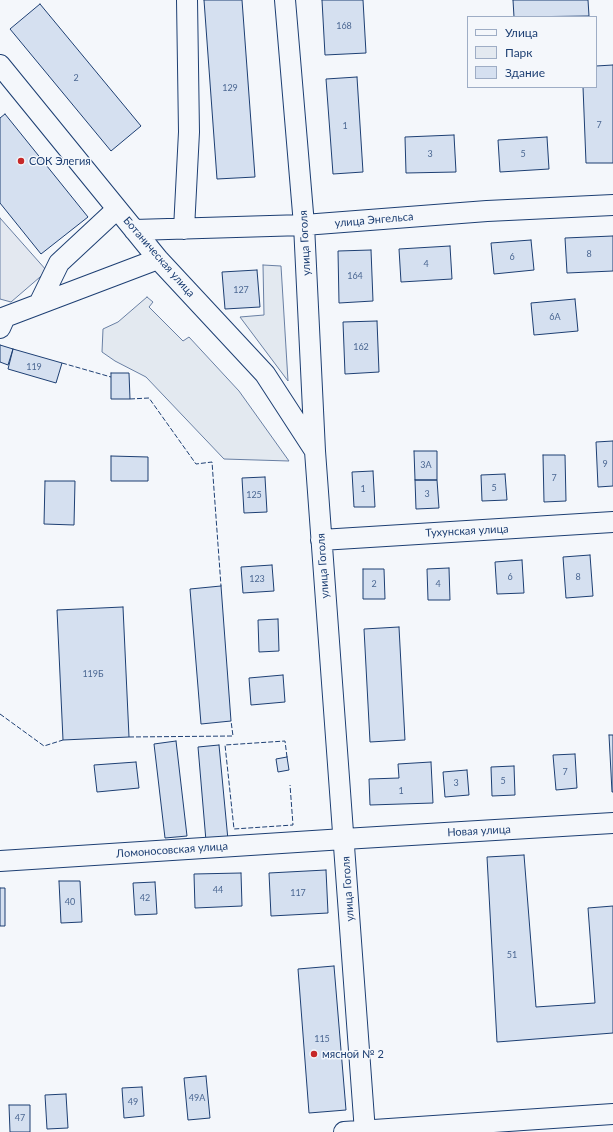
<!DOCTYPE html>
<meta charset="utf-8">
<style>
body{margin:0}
#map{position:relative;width:613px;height:1132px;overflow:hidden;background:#f4f7fb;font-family:Lato,sans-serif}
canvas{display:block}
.legend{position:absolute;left:467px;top:16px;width:130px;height:72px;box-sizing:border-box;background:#f4f7fb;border:1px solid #9eadc5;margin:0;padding:5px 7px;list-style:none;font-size:12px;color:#1d3f73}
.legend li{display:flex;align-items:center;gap:8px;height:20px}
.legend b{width:20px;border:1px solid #9eadc5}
</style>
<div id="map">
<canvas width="613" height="1132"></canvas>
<ul class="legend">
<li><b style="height:5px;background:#f4f7fb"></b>Улица</li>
<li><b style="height:11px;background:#e3e9f0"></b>Парк</li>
<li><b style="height:11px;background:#d5e0f0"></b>Здание</li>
</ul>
</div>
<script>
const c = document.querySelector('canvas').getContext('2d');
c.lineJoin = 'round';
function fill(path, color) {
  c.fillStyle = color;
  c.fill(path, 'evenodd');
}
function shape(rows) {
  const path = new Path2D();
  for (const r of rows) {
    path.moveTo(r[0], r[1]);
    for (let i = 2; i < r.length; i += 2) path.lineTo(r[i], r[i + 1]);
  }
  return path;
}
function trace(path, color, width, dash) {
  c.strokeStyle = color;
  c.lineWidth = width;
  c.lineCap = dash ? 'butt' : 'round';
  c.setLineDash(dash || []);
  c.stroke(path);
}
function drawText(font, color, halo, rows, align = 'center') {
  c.font = font + ' Lato,sans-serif';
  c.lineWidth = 3;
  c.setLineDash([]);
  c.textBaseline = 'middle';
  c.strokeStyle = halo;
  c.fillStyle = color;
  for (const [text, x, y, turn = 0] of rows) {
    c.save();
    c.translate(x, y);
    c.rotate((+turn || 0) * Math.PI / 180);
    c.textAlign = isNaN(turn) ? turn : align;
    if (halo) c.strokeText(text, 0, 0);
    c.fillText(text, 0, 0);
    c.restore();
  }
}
const green = shape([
 [263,265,281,266,288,381,240,317,264,315,263,265],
 [147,297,153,302,149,307,183,341,189,337,239,391,289,461,224,459,146,377,115,361,102,352,103,329,118,322,147,297]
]);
const parking = shape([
 [0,218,47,271,11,302,0,299,0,218]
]);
const building = shape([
 [204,0,242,0,255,177,217,179,204,0],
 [322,0,363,0,366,53,325,55,322,0],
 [513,0,588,0,589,16,514,17,513,0],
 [40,4,141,126,111,151,10,29,40,4],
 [613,65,613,163,586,163,583,87,596,87,596,66,613,65],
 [357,77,363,172,333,174,326,79,357,77],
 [5,114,88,217,41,254,0,203,0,118,5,114],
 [454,135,456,172,406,173,405,137,454,135],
 [547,137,549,169,500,172,498,140,547,137],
 [613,236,613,271,567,273,565,238,613,236],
 [531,240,534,270,494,274,491,243,531,240],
 [450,246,452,279,401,282,399,249,450,246],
 [371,250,373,301,339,303,338,251,371,250],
 [257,270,260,307,225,309,222,272,257,270],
 [575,299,578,331,534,335,531,303,575,299],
 [377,321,379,372,345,374,343,322,377,321],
 [0,345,13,349,8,365,0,362,0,345],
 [13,349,62,363,56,383,8,369,13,349],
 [111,373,129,373,130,399,111,399,111,373],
 [613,441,613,486,598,487,596,442,613,441],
 [414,451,437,451,437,480,415,480,414,451],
 [543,455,565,455,566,501,544,502,543,455],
 [111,456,148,457,148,481,111,481,111,456],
 [373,471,375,507,354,507,352,472,373,471],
 [505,474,507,500,482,501,481,475,505,474],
 [265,477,267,512,244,513,242,478,265,477],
 [415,480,437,480,439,508,416,509,415,480],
 [45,481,75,481,74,525,44,524,45,481],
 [590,555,593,596,566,598,563,557,590,555],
 [522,560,524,593,497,594,495,562,522,560],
 [272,565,274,591,243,593,241,567,272,565],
 [449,568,450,600,428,600,427,569,449,568],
 [363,569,384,569,385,599,363,599,363,569],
 [221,586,231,721,201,724,190,589,221,586],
 [123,607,129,737,63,740,57,610,123,607],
 [278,619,279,651,259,652,258,620,278,619],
 [399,627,405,740,370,742,364,629,399,627],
 [283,675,285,702,251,705,249,678,283,675],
 [609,735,613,735,613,792,612,792,609,735],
 [176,741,187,836,165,838,154,744,176,741],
 [219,745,228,840,206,841,198,747,219,745],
 [575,754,577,788,556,790,553,755,575,754],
 [287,757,289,770,278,772,276,759,287,757],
 [136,762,139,788,97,792,94,765,136,762],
 [431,762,433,803,370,805,369,779,399,778,398,764,431,762],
 [514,766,515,795,492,796,491,767,514,766],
 [467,770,469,795,445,797,443,772,467,770],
 [524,855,536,1007,595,1003,588,908,613,906,613,1033,497,1042,487,857,524,855],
 [326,870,328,913,271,916,269,873,326,870],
 [241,873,242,906,195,908,194,874,241,873],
 [59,881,80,881,82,922,61,923,59,881],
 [155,882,157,914,135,915,133,883,155,882],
 [0,888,5,888,5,926,0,926,0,888],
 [334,966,346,1110,309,1113,298,969,334,966],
 [206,1076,210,1118,188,1120,184,1078,206,1076],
 [142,1087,144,1116,124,1118,122,1088,142,1087],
 [66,1094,68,1128,47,1129,45,1095,66,1094],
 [9,1105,30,1105,30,1132,10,1132,9,1105]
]);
const minor = shape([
 [285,0,304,225,315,451,365,1132],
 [0,65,158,259,265,374,315,451],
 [184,229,189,132,187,0],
 [134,230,304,225,487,211,613,205],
 [39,304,59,263,117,209],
 [0,328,5,317,158,259],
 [321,540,613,522],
 [0,861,344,839,613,823],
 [344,1132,613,1114]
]);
const fence = shape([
 [62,363,111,377],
 [130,399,149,398,196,464,212,462,221,586],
 [0,714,44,746,63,740],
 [129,737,233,736,231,721],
 [287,757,285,741,225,745,234,829,293,825,290,785]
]);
const markers = [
 [21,161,4,"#c62828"],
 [314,1054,4,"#c62828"]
];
const numberNames = [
 ["168",344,26],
 ["2",76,78],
 ["129",230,88],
 ["7",599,125],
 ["1",345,126],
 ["3",430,154],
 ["5",523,154],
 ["8",589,254],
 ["6",512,257],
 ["4",426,264],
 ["164",355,276],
 ["127",241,290],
 ["6А",555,317],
 ["162",361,347],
 ["119",34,367],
 ["9",605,464],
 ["3А",426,465],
 ["7",554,478],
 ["5",494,488],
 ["1",363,489],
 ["3",427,494],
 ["125",254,495],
 ["6",510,577],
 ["8",578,577],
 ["123",257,579],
 ["2",374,584],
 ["4",438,584],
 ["119Б",93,674],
 ["7",565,772],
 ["5",503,781],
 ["3",456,783],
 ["1",401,791],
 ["44",218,890],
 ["117",298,893],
 ["42",145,898],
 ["40",70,902],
 ["51",512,955],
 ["115",322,1039],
 ["49А",197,1098],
 ["49",133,1102],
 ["47",20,1118]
];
const poiNames = [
 ["СОК Элегия",29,161],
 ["мясной № 2",322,1054]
];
const streetNames = [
 ["улица Энгельса",374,220,-5],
 ["улица Гоголя",305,243,-93],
 ["Ботаническая улица",159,257,49],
 ["Тухунская улица",467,531,-3],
 ["улица Гоголя",323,566,-94],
 ["Новая улица",479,831,-3],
 ["Ломоносовская улица",172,850,-4],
 ["улица Гоголя",348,889,-94]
];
fill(green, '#e3e9f0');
trace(green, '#687fa3', 1);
fill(parking, '#e3e8f0');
trace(parking, '#687fa3', 1);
fill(building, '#d5e0f0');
trace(building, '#1d3f73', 1);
trace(minor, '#1d3f73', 22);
trace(minor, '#f4f7fb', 20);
trace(fence, '#1d3f73', 1, [5, 2]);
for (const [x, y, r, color] of markers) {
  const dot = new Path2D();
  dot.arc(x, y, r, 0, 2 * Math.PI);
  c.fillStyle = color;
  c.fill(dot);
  trace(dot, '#f4f7fb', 1.5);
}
drawText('9px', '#4b6792', null, numberNames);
drawText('11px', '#1d3f73', '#f4f7fb', poiNames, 'left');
drawText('11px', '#1d3f73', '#f4f7fb', streetNames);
</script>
